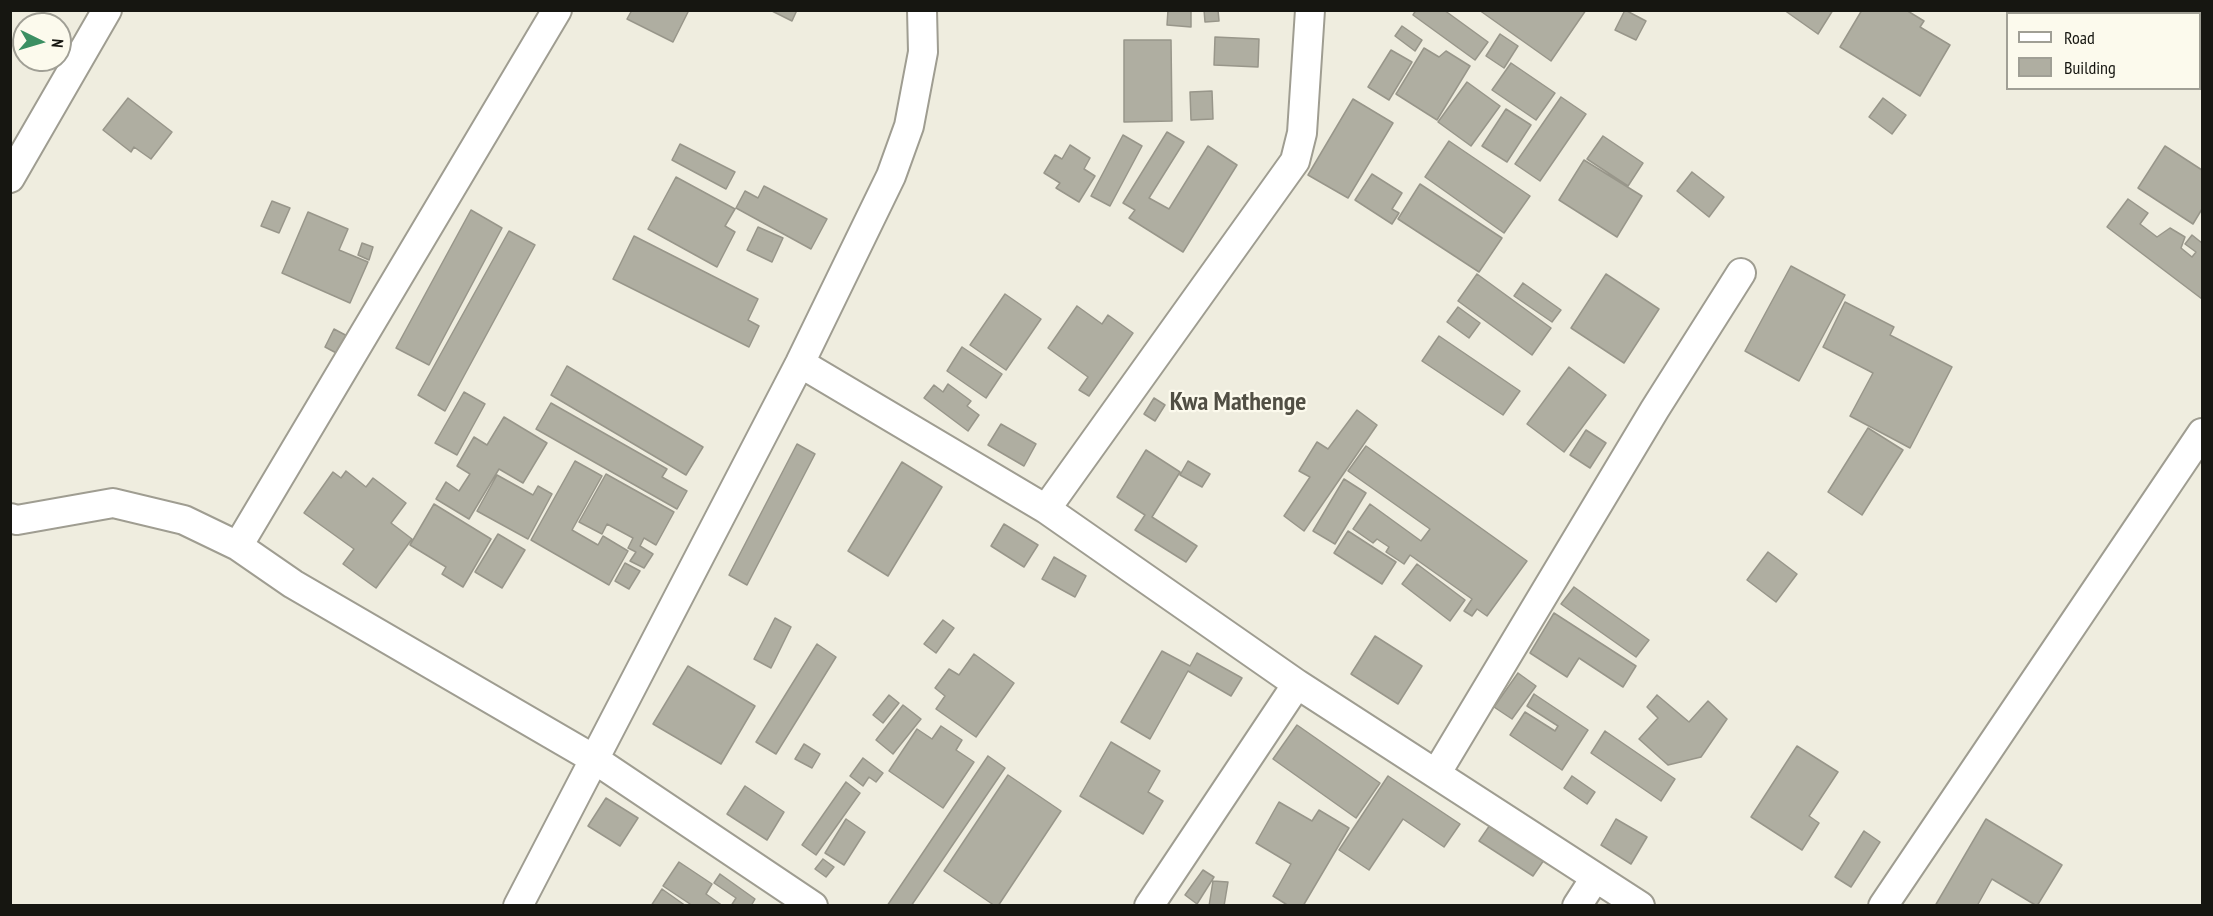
<!DOCTYPE html>
<style>
body{margin:0}
#map{position:relative;width:2213px;height:916px;overflow:hidden;background:#efeddf;font-family:"PT Sans Narrow",sans-serif}
canvas{display:block}
.frame{position:absolute;inset:0;border:12px solid #161611;pointer-events:none}
.legend{position:absolute;left:2006px;top:12px;width:195px;height:78px;box-sizing:border-box;background:#fcfaed;border:2px solid #a09f95;margin:0;padding:8px 10px;list-style:none;font-size:18px;color:#161611}
.legend li{display:flex;align-items:center;gap:12px;height:30px}
.legend b{width:30px;border:2px solid #a09f95}
.north{position:absolute;left:12px;top:12px;width:60px;height:60px;box-sizing:border-box;background:#fcfaed;border:2px solid #a09f95;border-radius:50%;rotate:95deg;font-size:16px;font-weight:700;line-height:24px;text-align:center;color:#161611}
.north::after{content:'';display:block;margin:auto;width:21px;height:27px;background:#3b8f62;clip-path:polygon(50% 0,100% 100%,50% 72%,0 100%)}
</style>
<div id="map">
<canvas width="2213" height="916"></canvas>
<div class="frame"></div>
<ul class="legend">
<li><b style="height:8px;background:#fff"></b>Road</li>
<li><b style="height:16px;background:#afaea1"></b>Building</li>
</ul>
<div class="north">N</div>
</div>
<script>
const c = document.querySelector('canvas').getContext('2d');
c.lineJoin = 'round';
function fill(path, color) {
  c.fillStyle = color;
  c.fill(path, 'evenodd');
}
function shape(rows) {
  const path = new Path2D();
  for (const r of rows) {
    path.moveTo(r[0], r[1]);
    for (let i = 2; i < r.length; i += 2) path.lineTo(r[i], r[i + 1]);
  }
  return path;
}
function trace(path, color, width, dash) {
  c.strokeStyle = color;
  c.lineWidth = width;
  c.lineCap = dash ? 'butt' : 'round';
  c.setLineDash(dash || []);
  c.stroke(path);
}
function drawText(font, color, halo, rows, align = 'center') {
  c.font = font + ' "PT Sans Narrow",sans-serif';
  c.lineWidth = 4.5;
  c.setLineDash([]);
  c.textBaseline = 'middle';
  c.strokeStyle = halo;
  c.fillStyle = color;
  for (const [text, x, y, turn = 0] of rows) {
    c.save();
    c.translate(x, y);
    c.rotate((+turn || 0) * Math.PI / 180);
    c.textAlign = isNaN(turn) ? turn : align;
    if (halo) c.strokeText(text, 0, 0);
    c.fillText(text, 0, 0);
    c.restore();
  }
}
const building = shape([
 [632,10,689,10,673,42,627,19,632,10],
 [770,10,797,10,792,21,770,10],
 [1168,10,1191,10,1191,27,1167,25,1168,10],
 [1204,10,1218,10,1219,21,1205,22,1204,10],
 [1416,10,1444,10,1488,42,1475,60,1413,15,1416,10],
 [1479,10,1586,10,1551,61,1479,10],
 [1625,10,1646,21,1636,40,1615,30,1625,10],
 [1784,10,1833,10,1818,34,1784,10],
 [1862,10,1906,10,1924,21,1920,27,1950,45,1920,96,1840,47,1862,10],
 [2192,10,2202,10,2202,36,2200,34,2200,14,2190,14,2192,10],
 [1402,26,1422,40,1415,51,1395,36,1402,26],
 [1500,34,1518,46,1504,68,1486,56,1500,34],
 [1215,37,1259,39,1258,67,1214,65,1215,37],
 [1124,40,1171,40,1172,121,1124,122,1124,40],
 [1424,48,1439,57,1446,51,1470,66,1437,120,1396,94,1424,48],
 [1391,50,1412,62,1389,100,1368,87,1391,50],
 [1511,63,1555,93,1536,120,1492,90,1511,63],
 [1467,82,1500,106,1471,146,1438,122,1467,82],
 [1212,91,1213,119,1191,120,1190,92,1212,91],
 [1561,97,1586,114,1540,181,1515,164,1561,97],
 [128,98,172,132,151,159,134,147,131,152,103,130,128,98],
 [1883,98,1906,115,1892,134,1869,117,1883,98],
 [1353,99,1393,123,1348,198,1308,175,1353,99],
 [1506,109,1531,125,1507,162,1482,146,1506,109],
 [1167,132,1184,142,1149,198,1169,209,1208,146,1237,165,1183,252,1129,218,1135,210,1123,203,1167,132],
 [1123,135,1142,146,1110,206,1091,196,1123,135],
 [1603,136,1643,163,1628,186,1587,159,1603,136],
 [1449,141,1530,196,1504,233,1425,177,1449,141],
 [680,144,735,172,726,189,672,160,680,144],
 [1070,145,1090,158,1084,169,1095,176,1079,202,1056,188,1060,183,1044,173,1055,155,1062,159,1070,145],
 [2165,146,2202,170,2202,209,2193,224,2138,188,2165,146],
 [1584,160,1642,196,1617,237,1559,200,1584,160],
 [1692,172,1724,197,1709,217,1677,191,1692,172],
 [1372,174,1402,193,1392,209,1399,213,1392,224,1355,200,1372,174],
 [676,177,735,209,725,226,735,232,717,267,648,229,676,177],
 [1420,184,1502,238,1479,272,1398,219,1420,184],
 [764,186,827,219,811,249,736,208,745,191,758,198,764,186],
 [2128,199,2148,213,2140,224,2157,237,2170,228,2185,237,2181,248,2192,257,2196,252,2185,244,2192,235,2202,243,2202,299,2107,227,2128,199],
 [272,201,290,208,279,233,261,226,272,201],
 [471,210,502,228,429,365,396,348,471,210],
 [308,212,348,229,339,250,368,262,350,303,282,273,308,212],
 [758,227,783,238,772,262,747,250,758,227],
 [509,231,535,245,445,411,418,395,509,231],
 [634,236,758,299,748,320,759,326,749,347,613,279,634,236],
 [362,243,373,247,369,260,358,255,362,243],
 [1791,266,1845,295,1799,381,1745,351,1791,266],
 [1477,274,1551,328,1532,355,1458,301,1477,274],
 [1606,274,1659,309,1624,363,1571,328,1606,274],
 [1523,283,1561,310,1552,322,1514,296,1523,283],
 [1005,294,1041,319,1006,370,970,345,1005,294],
 [1845,302,1894,327,1890,335,1952,367,1910,448,1850,416,1873,373,1823,347,1845,302],
 [1077,306,1102,324,1108,315,1133,333,1089,396,1079,390,1088,377,1048,348,1077,306],
 [1458,307,1480,323,1469,338,1447,322,1458,307],
 [334,329,351,338,342,356,325,347,334,329],
 [1439,336,1520,391,1503,415,1422,361,1439,336],
 [962,347,1002,374,986,398,947,371,962,347],
 [567,366,703,447,686,475,551,395,567,366],
 [1569,367,1606,395,1564,452,1527,424,1569,367],
 [948,384,971,401,967,406,979,415,968,431,924,398,934,385,943,392,948,384],
 [464,392,485,404,457,455,435,443,464,392],
 [1154,398,1165,405,1155,421,1144,414,1154,398],
 [551,403,667,469,662,477,687,491,677,509,536,429,551,403],
 [1357,410,1377,425,1304,531,1284,516,1310,477,1299,471,1317,442,1328,449,1357,410],
 [504,417,547,443,523,483,499,469,469,519,436,499,446,482,459,491,470,474,457,466,474,437,487,445,504,417],
 [1001,424,1036,444,1024,466,988,445,1001,424],
 [1868,428,1903,450,1862,515,1828,492,1868,428],
 [1586,430,1606,443,1590,468,1570,455,1586,430],
 [797,444,815,454,747,585,729,575,797,444],
 [1366,446,1527,561,1487,616,1477,609,1472,616,1464,611,1472,599,1410,555,1404,564,1386,552,1389,547,1377,539,1373,543,1353,529,1370,504,1421,541,1430,529,1348,471,1366,446],
 [1146,450,1180,472,1152,517,1197,546,1186,562,1135,530,1145,515,1117,497,1146,450],
 [575,461,602,476,572,530,598,545,603,536,628,551,609,585,531,540,575,461],
 [1188,461,1210,474,1202,487,1180,475,1188,461],
 [902,462,942,487,888,576,848,551,902,462],
 [346,471,366,487,373,478,406,503,391,523,412,539,376,588,343,564,354,549,304,513,333,472,341,478,346,471],
 [606,474,674,512,656,545,644,538,640,546,653,554,644,568,630,561,636,552,628,548,633,538,607,524,602,534,579,522,606,474],
 [497,475,533,495,538,486,552,494,528,539,477,511,497,475],
 [1344,479,1366,493,1335,544,1313,531,1344,479],
 [434,504,491,539,463,587,442,574,446,567,410,545,434,504],
 [1004,524,1038,545,1024,567,991,546,1004,524],
 [1348,531,1396,562,1382,584,1334,553,1348,531],
 [498,534,525,550,502,588,475,572,498,534],
 [1768,552,1797,574,1776,602,1747,580,1768,552],
 [1054,557,1086,576,1075,597,1042,579,1054,557],
 [625,563,640,571,629,589,615,581,625,563],
 [1417,564,1465,600,1450,621,1402,584,1417,564],
 [1574,587,1649,640,1636,657,1561,604,1574,587],
 [1554,613,1636,666,1623,687,1579,658,1567,677,1530,653,1554,613],
 [775,618,791,627,771,668,754,659,775,618],
 [943,620,954,628,936,653,924,644,943,620],
 [1375,636,1422,666,1398,704,1351,674,1375,636],
 [817,644,836,657,776,754,756,742,817,644],
 [1162,651,1190,666,1197,653,1242,678,1231,696,1188,671,1150,739,1121,722,1162,651],
 [974,654,1014,683,976,737,936,709,945,696,935,688,949,669,959,675,974,654],
 [688,666,755,706,721,764,653,724,688,666],
 [1518,673,1536,686,1512,719,1494,707,1518,673],
 [1534,694,1588,730,1562,770,1510,735,1525,712,1555,731,1558,726,1527,706,1534,694],
 [889,695,899,703,883,723,873,715,889,695],
 [1657,695,1689,722,1708,701,1727,719,1701,757,1668,765,1639,739,1658,718,1647,707,1657,695],
 [903,705,921,719,893,754,876,740,903,705],
 [1297,725,1380,783,1356,818,1273,759,1297,725],
 [941,726,962,740,956,750,974,762,943,808,889,771,917,729,932,739,941,726],
 [1605,731,1675,779,1661,801,1591,753,1605,731],
 [1111,742,1160,771,1148,792,1163,801,1143,834,1080,796,1111,742],
 [804,744,820,754,812,768,795,759,804,744],
 [1797,746,1838,772,1809,816,1819,823,1802,850,1751,817,1797,746],
 [988,756,1005,768,911,906,887,906,988,756],
 [863,758,883,773,876,782,869,777,863,786,850,776,863,758],
 [1008,775,1061,811,998,906,995,906,944,871,1008,775],
 [1388,776,1460,824,1444,847,1403,819,1369,870,1339,850,1388,776],
 [1572,776,1595,792,1587,804,1564,788,1572,776],
 [846,782,860,793,816,855,802,845,846,782],
 [745,786,784,812,767,840,727,814,745,786],
 [606,798,638,818,620,846,588,826,606,798],
 [1279,802,1312,821,1319,810,1349,828,1303,906,1289,906,1273,896,1291,864,1256,843,1279,802],
 [846,819,865,832,844,865,825,853,846,819],
 [1616,819,1647,837,1631,864,1601,845,1616,819],
 [1986,819,2062,865,2037,906,1992,879,1977,906,1935,906,1986,819],
 [1490,825,1544,860,1533,876,1479,841,1490,825],
 [1864,831,1880,842,1851,887,1835,877,1864,831],
 [823,859,834,867,826,877,815,869,823,859],
 [679,862,712,884,706,894,723,906,693,906,663,886,679,862],
 [1203,870,1214,877,1197,904,1185,895,1203,870],
 [720,874,755,899,751,906,731,906,736,898,714,883,720,874],
 [1213,881,1228,882,1224,906,1209,906,1213,881],
 [662,889,686,906,651,906,662,889]
]);
const street = shape([
 [2119,10,2124,14],
 [2200,63,2202,65],
 [10,178,107,10],
 [800,363,1046,509,1297,684,1640,906],
 [1046,509,1295,161,1302,133,1310,10],
 [10,518,17,520,113,503,184,520,238,546,293,584,594,759,813,906],
 [238,546,557,10],
 [1436,774,1655,409,1741,273],
 [518,906,800,363,891,176,909,126,923,52,922,10],
 [1149,906,1297,684],
 [1577,906,1595,878],
 [1883,906,2202,433]
]);
const quarterNames = [
 ["Kwa Mathenge",1238,403]
];
fill(building, '#afaea1');
trace(building, '#98968a', 1.5);
trace(street, '#9f9d91', 32);
trace(street, '#fff', 28);
drawText('bold 26px', '#514f44', '#fcfaed', quarterNames);
</script>
